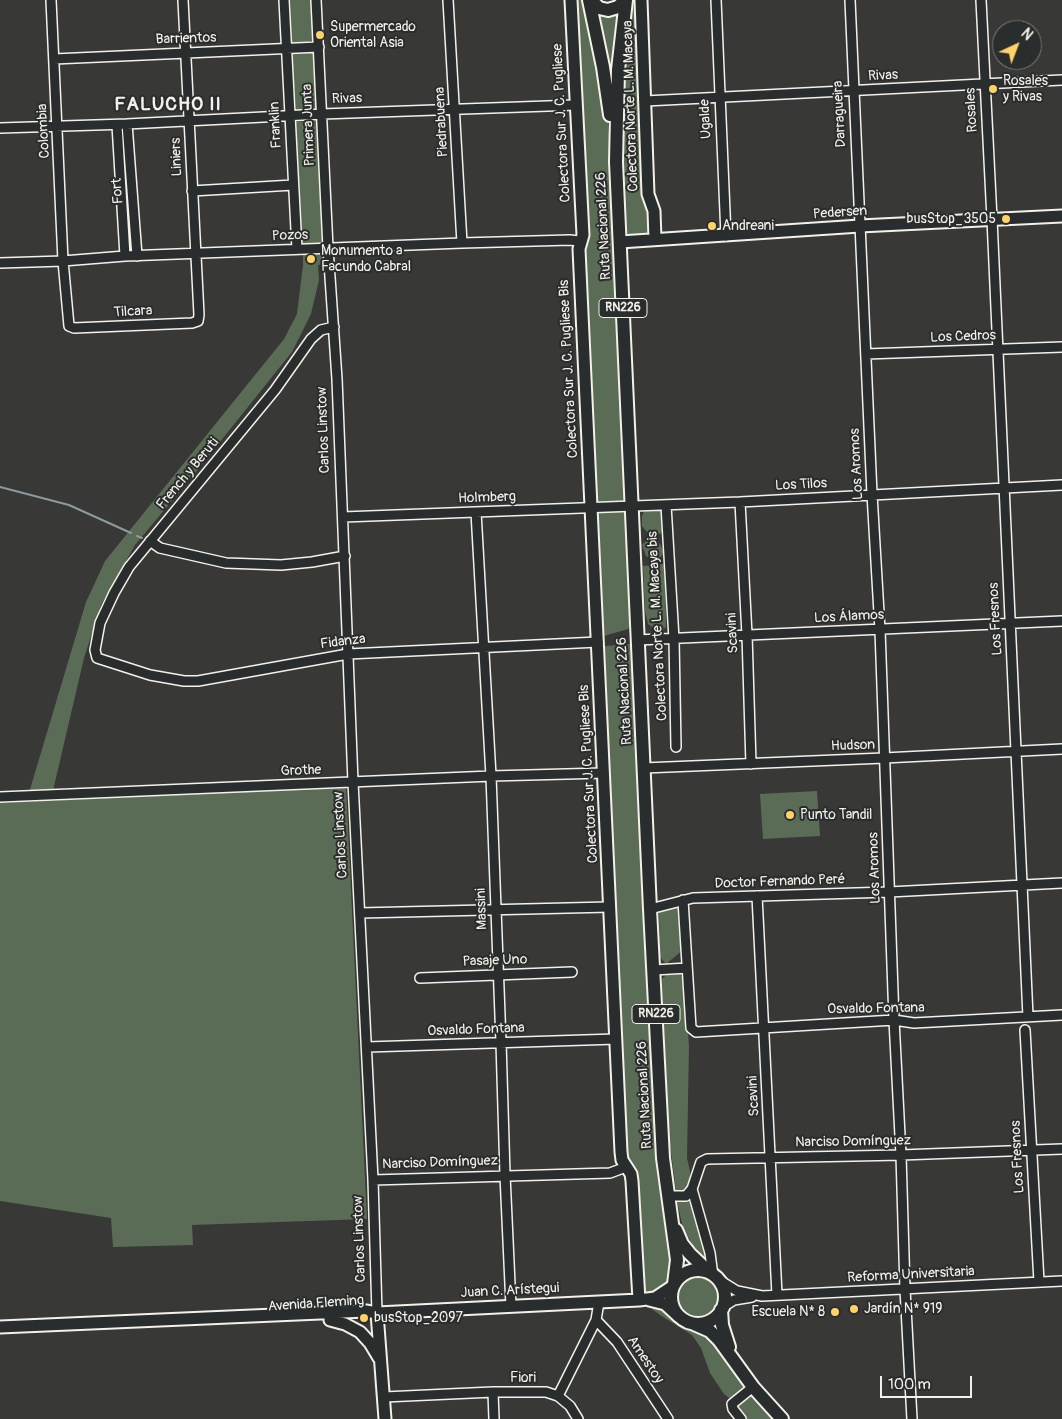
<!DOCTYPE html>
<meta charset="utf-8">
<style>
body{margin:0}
#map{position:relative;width:1062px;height:1419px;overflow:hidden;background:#383836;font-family:Pangolin,sans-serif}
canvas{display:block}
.north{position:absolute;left:992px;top:20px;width:50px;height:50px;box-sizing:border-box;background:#2a2d2e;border:1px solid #7b7b78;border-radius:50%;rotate:43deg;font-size:14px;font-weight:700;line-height:20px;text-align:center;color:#f4f1e8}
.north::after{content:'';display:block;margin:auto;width:18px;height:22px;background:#ffd166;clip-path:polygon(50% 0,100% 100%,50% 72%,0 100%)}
.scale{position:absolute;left:880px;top:1376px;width:92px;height:22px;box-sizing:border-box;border:2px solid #f4f1e8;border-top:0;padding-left:6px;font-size:15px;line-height:18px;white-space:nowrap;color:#f4f1e8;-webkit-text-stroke:4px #2a2d2e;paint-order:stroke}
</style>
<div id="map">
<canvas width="1062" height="1419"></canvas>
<div class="north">N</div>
<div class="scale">100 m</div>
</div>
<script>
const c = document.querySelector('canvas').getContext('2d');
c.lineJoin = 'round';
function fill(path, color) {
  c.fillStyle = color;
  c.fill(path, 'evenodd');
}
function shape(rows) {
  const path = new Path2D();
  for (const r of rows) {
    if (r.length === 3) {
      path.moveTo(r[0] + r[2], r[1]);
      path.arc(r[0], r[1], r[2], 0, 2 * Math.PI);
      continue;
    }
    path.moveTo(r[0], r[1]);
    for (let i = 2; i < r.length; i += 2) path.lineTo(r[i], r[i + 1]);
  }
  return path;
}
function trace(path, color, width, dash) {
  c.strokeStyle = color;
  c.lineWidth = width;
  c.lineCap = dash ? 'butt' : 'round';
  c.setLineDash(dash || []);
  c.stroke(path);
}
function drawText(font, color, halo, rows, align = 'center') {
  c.font = font + ' Pangolin,sans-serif';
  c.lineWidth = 4;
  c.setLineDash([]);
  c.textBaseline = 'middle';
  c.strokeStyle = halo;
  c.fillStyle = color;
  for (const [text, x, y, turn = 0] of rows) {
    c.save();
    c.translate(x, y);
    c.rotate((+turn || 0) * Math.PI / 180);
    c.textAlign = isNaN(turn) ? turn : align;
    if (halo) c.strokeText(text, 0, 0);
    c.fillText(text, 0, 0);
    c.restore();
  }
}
const green = shape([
 [290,0,313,0,315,41,292,43],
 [575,0,584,0,606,104,609,134,613,182,626,499,622,502,599,503,594,498],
 [631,0,639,0,651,232,647,235,632,236,625,232,619,129,620,84],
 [623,8,614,122,594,10],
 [315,50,318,111,296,112,292,52],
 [320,121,325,246,300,246,295,122],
 [126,129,132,241,126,242,120,130],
 [303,251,326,251,326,264,318,265,319,280,311,314,292,352,187,483,135,545,101,605,84,658,52,795,28,796,86,602,105,561,284,339,297,314,303,265],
 [648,507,662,508,663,530,660,534,651,534,646,531,642,526,642,516,644,511],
 [618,508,625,514,632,621,628,629,604,636,596,511],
 [646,541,656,541,660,544,664,552,660,558,652,559,646,556,642,545],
 [663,564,665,567,666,626,663,631,657,631,648,624,645,611,643,566],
 [632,644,651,1032,662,1197,664,1211,672,1235,671,1276,666,1287,659,1293,644,1294,625,1156,603,650,605,646],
 [346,787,367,1219,192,1225,193,1245,113,1247,111,1218,0,1201,0,803],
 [817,791,820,836,763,839,760,794],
 [678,906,681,907,683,950,666,964,660,957,659,913,661,909],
 [669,972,680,974,684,980,689,1046,687,1158,690,1171,690,1185,684,1193,679,1193,676,1190,670,1145,662,988,662,979],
 [684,1200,691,1203,695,1208,709,1261,693,1246,683,1228,677,1201],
 [698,1297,23],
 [651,1304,656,1304,681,1322,704,1334,713,1342,744,1385,742,1392,732,1400,724,1394,710,1373,701,1348,692,1335,660,1315,652,1309],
 [749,1394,753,1394,777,1419,744,1419,736,1405]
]);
const stream = shape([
 [0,487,69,505,131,533],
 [137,536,142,538]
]);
const minor = shape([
 [51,0,63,261,69,326,74,328,192,323,198,321,199,315,183,0],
 [284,0,297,249],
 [316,0,328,248,337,379,353,782,373,1180,377,1313],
 [448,0,462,243],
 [716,0,726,236],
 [850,0,872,494,880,630,894,1020,901,1155,905,1289,912,1419],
 [981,0,992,219,1028,1017],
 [54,59,319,47],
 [645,101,1062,80],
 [127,124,137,256],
 [117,125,125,256],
 [0,128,127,124,322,114,576,105],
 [192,191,293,185],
 [0,263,63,261,125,256,462,243,570,240,578,241,580,244],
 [334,327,321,330,311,339,275,390,129,567,114,593,100,623,95,650,97,658,150,675,184,681,198,681,348,654,598,642],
 [866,354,1062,347],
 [740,502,747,635,751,764],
 [666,505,674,639,676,747],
 [476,512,491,776,501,1042,505,1175,511,1306],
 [343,517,740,502,1062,485],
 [150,541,160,548,226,563,281,565,312,562,345,556],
 [637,640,1062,621],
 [644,768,884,758,1062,749],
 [0,797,491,776,604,773],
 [757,896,777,1295],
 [683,900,691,1028,696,1032,894,1020,914,1023,1062,1015],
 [650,909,693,898,889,892,1062,883],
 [360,913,609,907],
 [654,970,687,968],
 [420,978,572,972],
 [1025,1030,1039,1282],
 [367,1047,616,1039],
 [373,1180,610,1173,626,1167],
 [692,1189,710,1253,713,1276],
 [668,1196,686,1196,692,1189,701,1162,707,1159,901,1155,1062,1149],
 [716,1278,737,1291,762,1296,1062,1281],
 [723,1307,734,1300,752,1297],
 [596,1320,617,1342,668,1419],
 [493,1392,494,1419],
 [558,1396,596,1320,599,1302],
 [384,1397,493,1392,546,1392,558,1396,570,1406,578,1419],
 [741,1419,733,1409,732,1404,753,1387]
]);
const major = shape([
 [571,0,583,235,579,249,621,1152,622,1160,631,1174,632,1181,639,1300],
 [641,0,648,194,654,211,655,239],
 [620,242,860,226,1062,216],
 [649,1300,665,1304,678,1316],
 [377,1313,385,1419],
 [330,1320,345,1324,360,1332,370,1343,379,1358],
 [0,1327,366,1311,377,1313,639,1300,655,1298,673,1286]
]);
const highway = shape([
 [589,0,603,67,610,115],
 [591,0,599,8,608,10,618,7,625,0],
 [626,0,618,70,616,162,650,909,663,1158,677,1260,674,1284],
 [676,1230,682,1244,690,1254,708,1271],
 [698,1297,27],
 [721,1310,722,1325,729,1347],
 [694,1324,710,1331,719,1340,753,1387,782,1419]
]);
const markers = [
 [320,35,5,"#ffd166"],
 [993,89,5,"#ffd166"],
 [1006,219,5,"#ffd166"],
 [712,226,5,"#ffd166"],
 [311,259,5,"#ffd166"],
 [790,815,5,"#ffd166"],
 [854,1309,5,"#ffd166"],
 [835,1312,5,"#ffd166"],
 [364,1318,5,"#ffd166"]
];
const shields = [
 [623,308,48],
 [656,1014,48]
];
const shieldNames = [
 ["RN226",623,308],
 ["RN226",656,1014]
];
const poiNames = [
 ["Supermercado",330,27],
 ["Oriental Asia",330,43],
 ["Rosales",1003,81],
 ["y Rivas",1003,97],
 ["busStop_3505",996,219,"right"],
 ["Andreani",722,226],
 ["Monumento a",321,251],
 ["Facundo Cabral",321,267],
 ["Punto Tandil",800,815],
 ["Jardín N* 919",864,1309],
 ["Escuela N* 8",825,1312,"right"],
 ["busStop_2097",374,1318]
];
const streetNames = [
 ["Barrientos",186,39,-2],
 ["Rivas",883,76,-3],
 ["Rivas",347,99,-2],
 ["Colectora Norte L. M. Macaya",631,106,-92],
 ["Rosales",972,110,-93],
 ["Darragueira",840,114,-93],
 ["Ugalde",706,119,-93],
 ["Piedrabuena",442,122,-93],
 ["Colectora Sur J. C. Pugliese",562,123,-93],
 ["Franklin",276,125,-93],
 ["Primera Junta",309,125,-92],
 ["Colombia",44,131,-93],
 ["Liniers",177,157,-92],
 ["Fort",118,191,-94],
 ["Pedersen",840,213,-4],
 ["Ruta Nacional 226",604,226,-93],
 ["Pozos",290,236,-2],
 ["Tilcara",133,312,-3],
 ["Los Cedros",963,337,-2],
 ["Colectora Sur J. C. Pugliese Bis",569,369,-93],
 ["Carlos Linstow",324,430,-92],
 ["Los Aromos",857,464,-93],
 ["French y Beruti",188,474,-50],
 ["Los Tilos",801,485,-3],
 ["Holmberg",487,498,-2],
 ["Los Álamos",849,617,-3],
 ["Los Fresnos",996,619,-93],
 ["Colectora Norte L. M. Macaya bis",658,626,-93],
 ["Scavini",733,633,-93],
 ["Fidanza",343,642,-7],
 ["Ruta Nacional 226",625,691,-93],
 ["Hudson",853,746,-2],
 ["Grothe",301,771,-2],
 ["Colectora Sur J. C. Pugliese Bis",589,774,-93],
 ["Carlos Linstow",341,835,-93],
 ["Los Aromos",875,868,-92],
 ["Doctor Fernando Peré",780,882,-2],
 ["Massini",482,909,-92],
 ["Pasaje Uno",495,961,-2],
 ["Osvaldo Fontana",876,1009,-1],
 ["Osvaldo Fontana",476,1030,-2],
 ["Ruta Nacional 226",645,1095,-93],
 ["Scavini",754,1096,-93],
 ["Narciso Domínguez",853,1142,-1],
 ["Los Fresnos",1018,1157,-93],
 ["Narciso Domínguez",440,1163,-2],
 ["Carlos Linstow",360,1239,-92],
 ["Reforma Universitaria",911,1275,-3],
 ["Juan C. Arístegui",510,1291,-3],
 ["Avenida Fleming",316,1304,-4],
 ["Amestoy",645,1360,56],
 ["Fiori",523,1378]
];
const districtNames = [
 ["FALUCHO II",168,105]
];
fill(green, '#5a6c56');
trace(stream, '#8d9b9e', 2);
trace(minor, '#f4f1e8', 12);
trace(major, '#f4f1e8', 15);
trace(highway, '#f4f1e8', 16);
trace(minor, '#2a2d2e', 9);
trace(major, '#2a2d2e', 11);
trace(highway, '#2a2d2e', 12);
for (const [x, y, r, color] of markers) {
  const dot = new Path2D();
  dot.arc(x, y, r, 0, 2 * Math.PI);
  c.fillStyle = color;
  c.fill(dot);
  trace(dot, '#2a2d2e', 2);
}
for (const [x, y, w] of shields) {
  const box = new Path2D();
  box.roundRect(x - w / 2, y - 9.5, w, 19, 4);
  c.fillStyle = '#2a2d2e';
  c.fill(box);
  trace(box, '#f4f1e8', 1);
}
drawText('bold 12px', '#f4f1e8', null, shieldNames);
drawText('14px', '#f4f1e8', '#2a2d2e', poiNames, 'left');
drawText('14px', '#f4f1e8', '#2a2d2e', streetNames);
c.letterSpacing = '1px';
drawText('bold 19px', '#f4f1e8', '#2a2d2e', districtNames);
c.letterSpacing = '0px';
</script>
